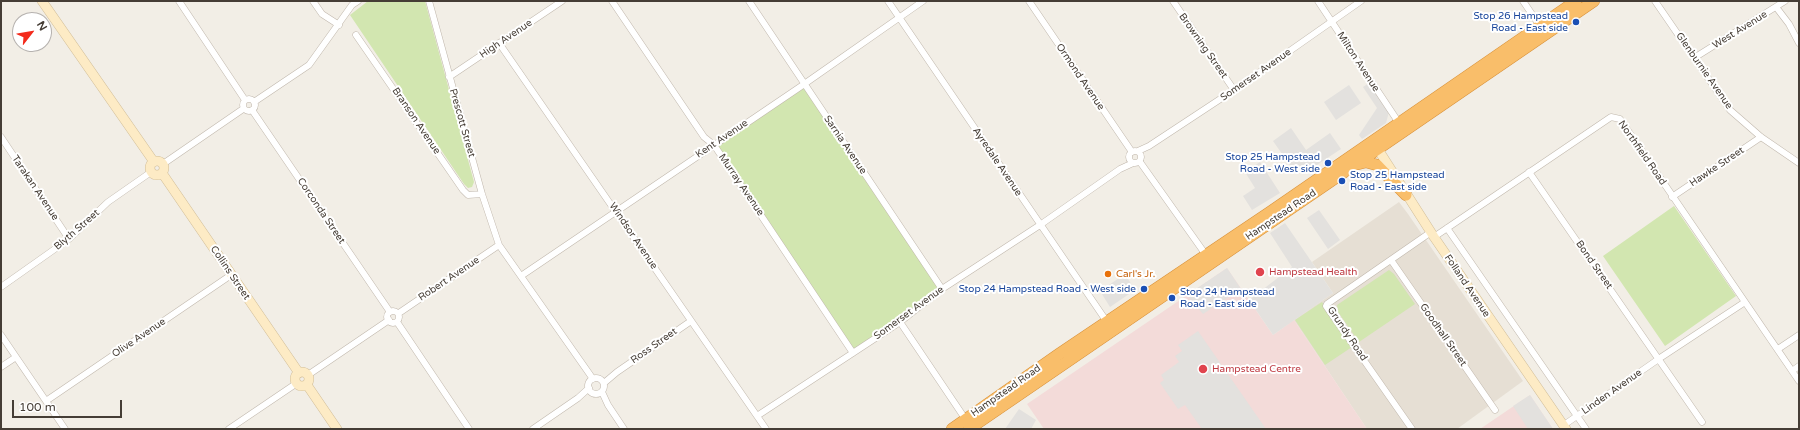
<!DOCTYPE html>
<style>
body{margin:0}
#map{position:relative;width:1800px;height:430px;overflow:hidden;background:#f2eee6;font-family:"Varela Round",sans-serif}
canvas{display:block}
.frame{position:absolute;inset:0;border:2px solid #453d35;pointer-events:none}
.north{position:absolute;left:12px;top:12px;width:40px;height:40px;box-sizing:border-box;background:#fff;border:1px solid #b5b1ae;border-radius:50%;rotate:59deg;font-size:11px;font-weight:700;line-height:16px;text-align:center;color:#453d35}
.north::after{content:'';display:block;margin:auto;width:14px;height:18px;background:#f32b1c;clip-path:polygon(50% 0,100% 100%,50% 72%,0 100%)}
.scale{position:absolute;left:12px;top:400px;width:110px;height:18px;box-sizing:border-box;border:2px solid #453d35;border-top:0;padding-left:5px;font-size:12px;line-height:14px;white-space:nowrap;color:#453d35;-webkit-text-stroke:3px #fff;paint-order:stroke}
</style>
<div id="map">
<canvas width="1800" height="430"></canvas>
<div class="frame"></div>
<div class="north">N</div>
<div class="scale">100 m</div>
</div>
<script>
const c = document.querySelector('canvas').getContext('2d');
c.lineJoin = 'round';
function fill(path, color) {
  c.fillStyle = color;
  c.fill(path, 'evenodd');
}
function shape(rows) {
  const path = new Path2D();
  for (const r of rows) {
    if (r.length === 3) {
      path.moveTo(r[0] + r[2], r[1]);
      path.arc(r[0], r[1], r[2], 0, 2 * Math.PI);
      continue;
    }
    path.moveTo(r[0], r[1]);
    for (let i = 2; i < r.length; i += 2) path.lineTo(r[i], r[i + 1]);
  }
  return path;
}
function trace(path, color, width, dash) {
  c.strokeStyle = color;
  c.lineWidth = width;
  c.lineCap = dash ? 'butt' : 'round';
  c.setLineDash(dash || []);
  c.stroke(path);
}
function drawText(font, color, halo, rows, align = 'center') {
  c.font = font + ' "Varela Round",sans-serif';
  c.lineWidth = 4;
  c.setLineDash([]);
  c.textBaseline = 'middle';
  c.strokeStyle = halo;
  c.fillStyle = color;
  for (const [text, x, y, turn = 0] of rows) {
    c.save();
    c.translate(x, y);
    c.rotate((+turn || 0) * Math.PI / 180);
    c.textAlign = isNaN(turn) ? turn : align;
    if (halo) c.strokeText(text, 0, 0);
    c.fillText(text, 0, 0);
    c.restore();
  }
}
const residential = shape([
 [1399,202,1408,214,1523,381,1457,429,1367,429,1294,320,1333,293,1312,262]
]);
const medical = shape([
 [1227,268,1273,335,1294,320,1367,429,1044,429,1027,404],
 [1530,395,1553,429,1480,429]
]);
const green = shape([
 [368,1,425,1,474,182,472,187,468,188,464,184,350,15],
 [804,84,942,289,853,353,714,145],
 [1674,206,1736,296,1665,346,1603,256],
 [1389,270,1394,274,1415,304,1359,342,1338,312,1337,305],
 [1322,302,1352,347,1325,365,1295,320]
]);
const parking = shape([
 [1369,83,1389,112,1386,123,1362,139,1359,135,1377,108,1363,87],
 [1349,85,1361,103,1336,120,1324,102],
 [1291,128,1306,150,1330,133,1341,149,1303,174,1299,168,1294,171,1273,141],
 [1260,162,1280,193,1252,210,1243,196,1255,188,1245,172],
 [1319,210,1340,240,1328,249,1307,218],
 [1285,223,1333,293,1273,335,1249,300,1292,267,1270,233],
 [1227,268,1241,289,1203,314,1187,295],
 [1125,274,1135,290,1110,307,1100,291],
 [1198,331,1266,429,1202,429,1185,405,1178,409,1160,383,1164,380,1161,375,1179,362,1175,356,1182,351,1178,345],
 [1530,395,1553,429,1528,429,1513,406],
 [1019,409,1036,420,1031,429,1005,429]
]);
const street = shape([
 [179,1,245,100],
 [313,1,322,14,339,25],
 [429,1,482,194,499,245,593,379],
 [612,1,704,137,714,145,853,353],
 [749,1,942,289],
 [888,1,1107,322],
 [1029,1,1132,152],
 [1173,1,1234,90],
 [1318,1,1399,123],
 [1523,1,1540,26],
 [1655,1,1730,110,1761,137,1799,163],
 [1776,7,1789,24,1799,43],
 [356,35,463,190,468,195,482,194],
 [499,43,766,429],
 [1694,58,1785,1],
 [449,77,562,1],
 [249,105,6],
 [254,102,309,65,352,5,358,1],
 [252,110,390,312],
 [1,137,69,239],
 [1135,157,6],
 [1138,151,1149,146,1234,90,1361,1],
 [1140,162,1206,255],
 [163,164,243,109],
 [1529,172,1702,422],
 [1672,197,1761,137],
 [1447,228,1586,429],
 [1434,237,1611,117,1620,119,1799,381],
 [1391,260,1495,410],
 [521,276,800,87,923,1],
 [1,287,69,239,108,202,151,172],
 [393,317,6],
 [399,313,499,245],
 [397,322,469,429],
 [900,322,966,420],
 [1,335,65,429],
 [1778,349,1799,335],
 [1,367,16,357],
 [1792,371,1799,366],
 [308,375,389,320],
 [596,386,8],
 [604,383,617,372,691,321],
 [602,392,608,405,624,429],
 [46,401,231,275],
 [757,416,900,322,942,289,1040,225,1120,169,1133,163],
 [1564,425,1660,358,1745,302],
 [229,429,297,383],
 [533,429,578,398,589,388],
 [1412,429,1326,306,1327,304,1431,232]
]);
const secondary = shape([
 [42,1,154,162],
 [1374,143,1434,237,1566,429],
 [157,168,7],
 [162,173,299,373],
 [302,379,7],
 [307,385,337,429]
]);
const highway = shape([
 [1358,164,1366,162,1377,165,1406,195],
 [952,429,1059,354,1270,212,1576,1],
 [969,429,1594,1]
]);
const markers = [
 [1576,22,4,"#1a4fb4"],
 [1328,163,4,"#1a4fb4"],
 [1342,181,4,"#1a4fb4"],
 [1260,272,5,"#e0444e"],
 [1108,274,4,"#e8710a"],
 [1144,289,4,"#1a4fb4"],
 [1172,298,4,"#1a4fb4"],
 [1203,369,5,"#e0444e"]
];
const transitNames = [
 ["Stop 26 Hampstead",1568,16],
 ["Road - East side",1568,28],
 ["Stop 25 Hampstead",1320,157],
 ["Road - West side",1320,169],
 ["Stop 25 Hampstead",1350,175,"left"],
 ["Road - East side",1350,187,"left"],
 ["Stop 24 Hampstead Road - West side",1136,289],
 ["Stop 24 Hampstead",1180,292,"left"],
 ["Road - East side",1180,304,"left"]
];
const streetNames = [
 ["West Avenue",1740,30,-32],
 ["High Avenue",506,39,-34],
 ["Browning Street",1203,46,55],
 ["Milton Avenue",1358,62,57],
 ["Glenburnie Avenue",1704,71,55],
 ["Somerset Avenue",1256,75,-35],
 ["Ormond Avenue",1080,77,56],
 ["Branson Avenue",416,121,56],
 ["Prescott Street",462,123,74],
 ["Kent Avenue",722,139,-34],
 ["Sarnia Avenue",845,145,56],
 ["Northfield Road",1642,153,55],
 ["Ayredale Avenue",997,162,56],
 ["Hawke Street",1717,167,-34],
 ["Murray Avenue",741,185,56],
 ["Tarakan Avenue",35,188,56],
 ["Corconda Street",321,211,56],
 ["Hampstead Road",1281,215,-34],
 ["Blyth Street",77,230,-41],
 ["Windsor Avenue",633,236,56],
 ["Bond Street",1594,265,55],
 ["Collins Street",230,273,56],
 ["Robert Avenue",449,279,-34],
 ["Folland Avenue",1467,286,56],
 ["Somerset Avenue",909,313,-36],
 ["Grundy Road",1347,334,56],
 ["Goodhall Street",1443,335,55],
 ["Olive Avenue",139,338,-34],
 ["Ross Street",654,346,-35],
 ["Hampstead Road",1006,391,-35],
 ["Linden Avenue",1612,392,-35]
];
const healthNames = [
 ["Hampstead Health",1269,272],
 ["Hampstead Centre",1212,369]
];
const foodNames = [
 ["Carl's Jr.",1116,274]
];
fill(residential, '#e6dfd4');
fill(medical, '#f3dbd9');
fill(green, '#d2e6b0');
fill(parking, '#e3e1de');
trace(street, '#c0b7ac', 7);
trace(secondary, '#d1bd97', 10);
trace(highway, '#d8913a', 12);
trace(street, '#fff', 6);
trace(secondary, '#fdebc5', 9);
trace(highway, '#f9be6a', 11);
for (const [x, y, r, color] of markers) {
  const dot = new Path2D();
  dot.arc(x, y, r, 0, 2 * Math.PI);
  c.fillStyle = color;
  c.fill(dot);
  trace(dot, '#fff', 1.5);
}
drawText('10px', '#164399', '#fff', transitNames, 'right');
drawText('10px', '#453d35', '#fff', streetNames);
drawText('10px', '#be3a42', '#fff', healthNames, 'left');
drawText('10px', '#c56008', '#fff', foodNames, 'left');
</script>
